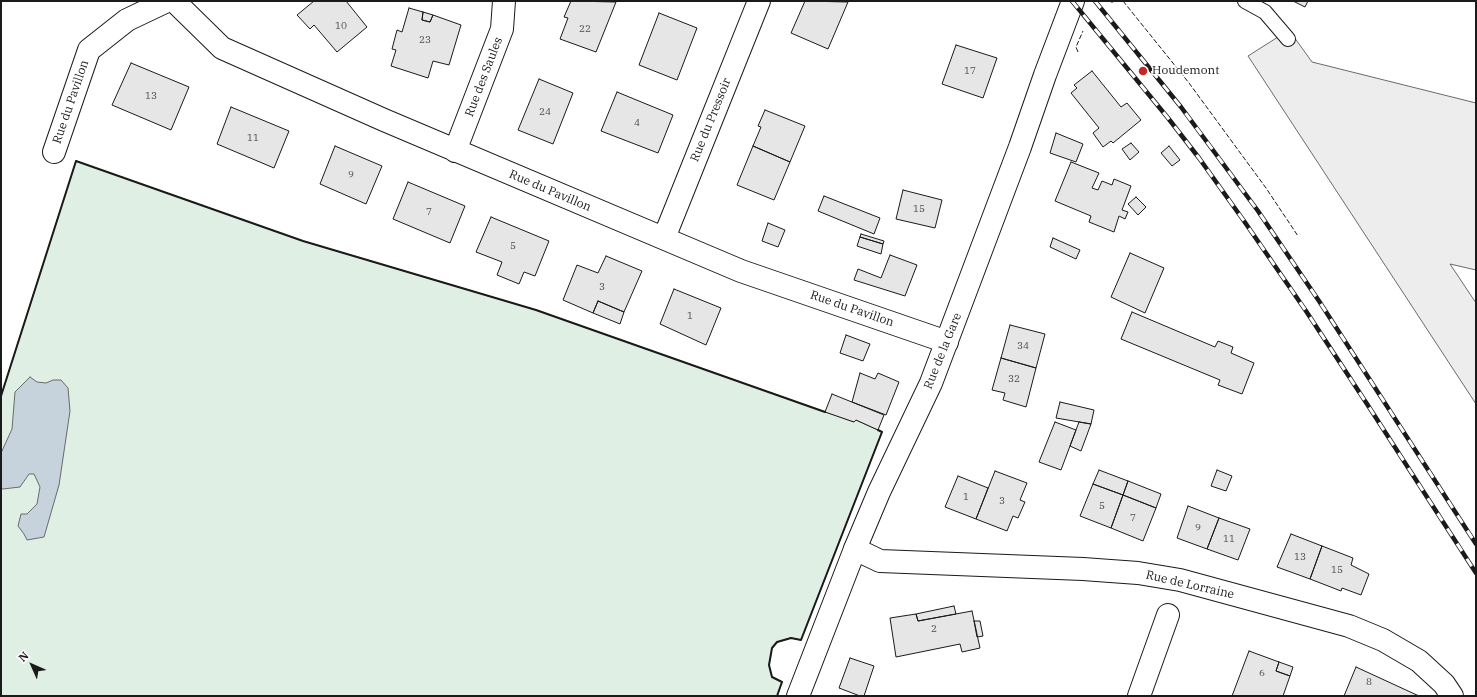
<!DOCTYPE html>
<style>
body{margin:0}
#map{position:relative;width:1477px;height:697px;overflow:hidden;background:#fff;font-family:"IBM Plex Serif",serif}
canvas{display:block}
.frame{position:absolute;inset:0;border:2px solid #1a1a1a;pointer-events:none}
.north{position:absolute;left:12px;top:645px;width:40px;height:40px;-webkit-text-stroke:3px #fff;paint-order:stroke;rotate:315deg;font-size:11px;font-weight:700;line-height:16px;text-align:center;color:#1a1a1a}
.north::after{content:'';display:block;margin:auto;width:14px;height:18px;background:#1a1a1a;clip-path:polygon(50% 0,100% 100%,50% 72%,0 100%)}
</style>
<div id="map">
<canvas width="1477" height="697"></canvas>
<div class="frame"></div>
<div class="north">N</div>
</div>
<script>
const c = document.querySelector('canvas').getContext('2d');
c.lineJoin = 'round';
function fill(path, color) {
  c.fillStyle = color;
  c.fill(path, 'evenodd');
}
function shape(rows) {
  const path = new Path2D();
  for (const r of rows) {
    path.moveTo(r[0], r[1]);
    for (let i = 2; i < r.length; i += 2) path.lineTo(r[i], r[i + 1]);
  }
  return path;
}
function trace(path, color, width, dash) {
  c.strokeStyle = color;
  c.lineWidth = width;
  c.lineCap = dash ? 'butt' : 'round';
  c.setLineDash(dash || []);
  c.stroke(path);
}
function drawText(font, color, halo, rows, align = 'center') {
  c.font = font + ' "IBM Plex Serif",serif';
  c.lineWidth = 3;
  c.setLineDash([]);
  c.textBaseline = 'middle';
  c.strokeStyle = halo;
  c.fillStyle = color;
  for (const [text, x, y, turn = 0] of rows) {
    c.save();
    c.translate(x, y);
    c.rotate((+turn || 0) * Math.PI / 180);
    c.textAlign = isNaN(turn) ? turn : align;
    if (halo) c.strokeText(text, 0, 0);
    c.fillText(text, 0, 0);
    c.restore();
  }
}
const green = shape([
 [76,161,303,241,536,310,854,422,856,420,882,432,801,640,791,638,778,642,772,648,769,665,772,677,782,682,777,696,1,696,1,396,76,161]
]);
const parking = shape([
 [1289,30,1312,62,1476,103,1476,270,1450,264,1476,303,1476,404,1248,56,1289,30]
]);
const water = shape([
 [30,377,37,382,46,383,53,380,61,380,68,388,70,411,59,485,44,537,27,540,24,534,18,526,21,514,27,514,37,504,40,487,34,474,29,474,20,487,3,489,1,488,1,453,12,429,15,392,30,377]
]);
const building = shape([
 [314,1,346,1,367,27,337,52,314,25,310,29,297,15,314,1],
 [571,1,616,2,596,52,560,39,568,18,564,17,571,1],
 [805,1,848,2,828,49,791,33,805,1],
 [1293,1,1308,1,1305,7,1293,1],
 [409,8,423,12,422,20,430,22,433,15,461,25,449,65,433,61,428,78,391,66,396,50,392,49,397,30,402,32,409,8],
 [423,12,433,15,430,22,422,20,423,12],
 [659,13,697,28,677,80,639,65,659,13],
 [956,45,997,58,983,98,942,84,956,45],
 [131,63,189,87,171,130,112,105,131,63],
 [1092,71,1121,107,1127,103,1141,120,1113,143,1111,141,1103,147,1093,133,1099,128,1071,93,1077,88,1074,85,1092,71],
 [539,79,573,93,553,144,518,130,539,79],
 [617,92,673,115,658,153,601,131,617,92],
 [231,107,289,131,274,168,217,144,231,107],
 [765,110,805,126,790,162,753,146,761,127,758,126,765,110],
 [1056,133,1083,144,1076,162,1050,153,1056,133],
 [1131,143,1139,152,1130,160,1122,149,1131,143],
 [335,146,382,166,366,204,320,184,335,146],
 [753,146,790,162,774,200,737,185,753,146],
 [1169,146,1180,160,1172,166,1161,153,1169,146],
 [1071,162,1099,173,1092,188,1098,190,1102,181,1112,185,1114,179,1131,186,1122,210,1128,212,1125,219,1119,216,1114,232,1089,222,1091,216,1055,201,1071,162],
 [408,182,465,206,450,243,393,219,408,182],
 [903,190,942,200,935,228,896,219,903,190],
 [824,196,880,218,874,234,818,211,824,196],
 [1136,197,1146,207,1138,215,1128,204,1136,197],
 [491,217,549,241,535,276,524,272,519,284,497,275,502,262,476,252,491,217],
 [768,223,785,230,778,247,762,241,768,223],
 [861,234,884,241,883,244,860,237,861,234],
 [860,237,883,244,881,254,857,246,860,237],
 [1053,238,1080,250,1076,259,1050,247,1053,238],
 [1130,253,1164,268,1145,313,1111,297,1130,253],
 [890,255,917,265,905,296,854,280,858,269,881,278,890,255],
 [606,256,642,271,624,312,598,301,593,313,563,300,577,265,598,273,606,256],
 [674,289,721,308,706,345,660,324,674,289],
 [598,301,624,312,620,324,593,313,598,301],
 [1132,312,1215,347,1218,341,1233,347,1231,353,1254,363,1242,394,1218,385,1220,380,1121,339,1132,312],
 [1010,325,1045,334,1036,368,1001,358,1010,325],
 [846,335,870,344,863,361,840,353,846,335],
 [1001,358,1036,368,1026,407,1003,400,1005,393,992,390,1001,358],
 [860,373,875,379,878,373,899,382,886,415,852,402,860,373],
 [832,394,884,415,878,430,856,420,854,422,825,412,832,394],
 [1060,402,1094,410,1091,424,1056,418,1060,402],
 [1055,422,1076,430,1061,470,1039,462,1055,422],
 [1079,422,1091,424,1081,451,1070,446,1079,422],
 [1099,470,1128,481,1123,495,1093,484,1099,470],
 [1217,470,1232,476,1226,491,1211,486,1217,470],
 [995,471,1027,483,1020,500,1025,502,1018,518,1013,516,1007,531,976,519,995,471],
 [958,476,988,488,976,519,945,507,958,476],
 [1128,481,1161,494,1156,508,1123,495,1128,481],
 [1093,484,1123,495,1111,528,1080,516,1093,484],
 [1123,495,1156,508,1143,541,1111,528,1123,495],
 [1188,506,1219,518,1207,549,1177,538,1188,506],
 [1219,518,1250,529,1238,560,1207,549,1219,518],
 [1291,534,1322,546,1310,579,1277,567,1291,534],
 [1322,546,1353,558,1351,565,1369,574,1361,595,1342,588,1341,591,1310,579,1322,546],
 [954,606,956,614,918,621,916,614,954,606],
 [972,611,980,648,962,652,960,644,896,657,890,618,916,614,918,621,972,611],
 [974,621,980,621,983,636,977,637,974,621],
 [1249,651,1279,662,1276,671,1290,676,1283,696,1232,696,1249,651],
 [850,658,874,666,864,696,860,696,839,688,850,658],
 [1279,662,1293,667,1290,676,1276,671,1279,662],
 [1356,667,1419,696,1344,696,1356,667]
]);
const lane = shape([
 [1245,1,1265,12,1288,39]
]);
const street = shape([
 [174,1,222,48,384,120,741,271,947,342],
 [455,151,502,29,504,1],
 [54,152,89,50,127,20,167,1],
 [664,238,759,1],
 [855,549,880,561,1083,569,1138,573,1180,580,1349,626,1383,640,1419,661,1444,684,1452,696],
 [1139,696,1168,615]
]);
const secondary = shape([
 [798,696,855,549,879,492,931,383,1020,147,1045,75,1073,1]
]);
const rail = shape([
 [1072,1,1168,118,1199,158,1244,221,1306,311,1369,407,1476,573],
 [1095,1,1181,107,1258,211,1319,301,1476,544]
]);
const fence = shape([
 [1112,1,1112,3],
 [1123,1,1189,83,1266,188,1298,236],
 [1078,52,1076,47,1083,31]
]);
const wall = shape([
 [1,396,76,161,303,241,536,310,825,412],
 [777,696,782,682,772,677,769,665,772,648,777,642,791,638,801,640,882,432,878,430]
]);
const markers = [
 [1143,71,5,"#c62828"]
];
const numberNames = [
 ["10",341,26],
 ["22",585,29],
 ["23",425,40],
 ["17",970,71],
 ["13",151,96],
 ["24",545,112],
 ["4",637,123],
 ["11",253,138],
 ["9",351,175],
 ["15",919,209],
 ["7",429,212],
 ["5",513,246],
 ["3",602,287],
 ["1",690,316],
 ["34",1023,346],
 ["32",1014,379],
 ["1",966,497],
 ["3",1002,501],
 ["5",1102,506],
 ["7",1133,518],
 ["9",1198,528],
 ["11",1229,539],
 ["13",1300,557],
 ["15",1337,570],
 ["2",934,629],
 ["6",1262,673],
 ["8",1369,682]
];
const poiNames = [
 ["Houdemont",1152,71]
];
const streetNames = [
 ["Rue des Saules",484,77,-69],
 ["Rue du Pavillon",71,102,-71],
 ["Rue du Pressoir",711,120,-68],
 ["Rue du Pavillon",550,191,23],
 ["Rue du Pavillon",852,309,19],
 ["Rue de la Gare",943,351,-68],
 ["Rue de Lorraine",1190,585,13]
];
fill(green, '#e0efe3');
trace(green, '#6a6a6a', 1);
fill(parking, '#ededed');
trace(parking, '#6a6a6a', 1);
fill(water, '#c6d2dc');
trace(water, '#6a6a6a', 1);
fill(building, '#e6e6e6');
trace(building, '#1a1a1a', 1);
trace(lane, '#1a1a1a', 16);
trace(street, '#1a1a1a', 24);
trace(secondary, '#1a1a1a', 24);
trace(lane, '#fff', 14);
trace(street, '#fff', 22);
trace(secondary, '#fff', 22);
trace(rail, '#1a1a1a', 4.5);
trace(rail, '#fff', 3, [9]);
trace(fence, '#1a1a1a', 1, [5, 2]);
trace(wall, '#1a1a1a', 2);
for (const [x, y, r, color] of markers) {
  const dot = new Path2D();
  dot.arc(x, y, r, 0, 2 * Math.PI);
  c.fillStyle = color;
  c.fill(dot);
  trace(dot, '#fff', 1.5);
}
drawText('10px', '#4d4d4d', null, numberNames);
drawText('12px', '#1a1a1a', '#fff', poiNames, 'left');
drawText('12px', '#1a1a1a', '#fff', streetNames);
</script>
